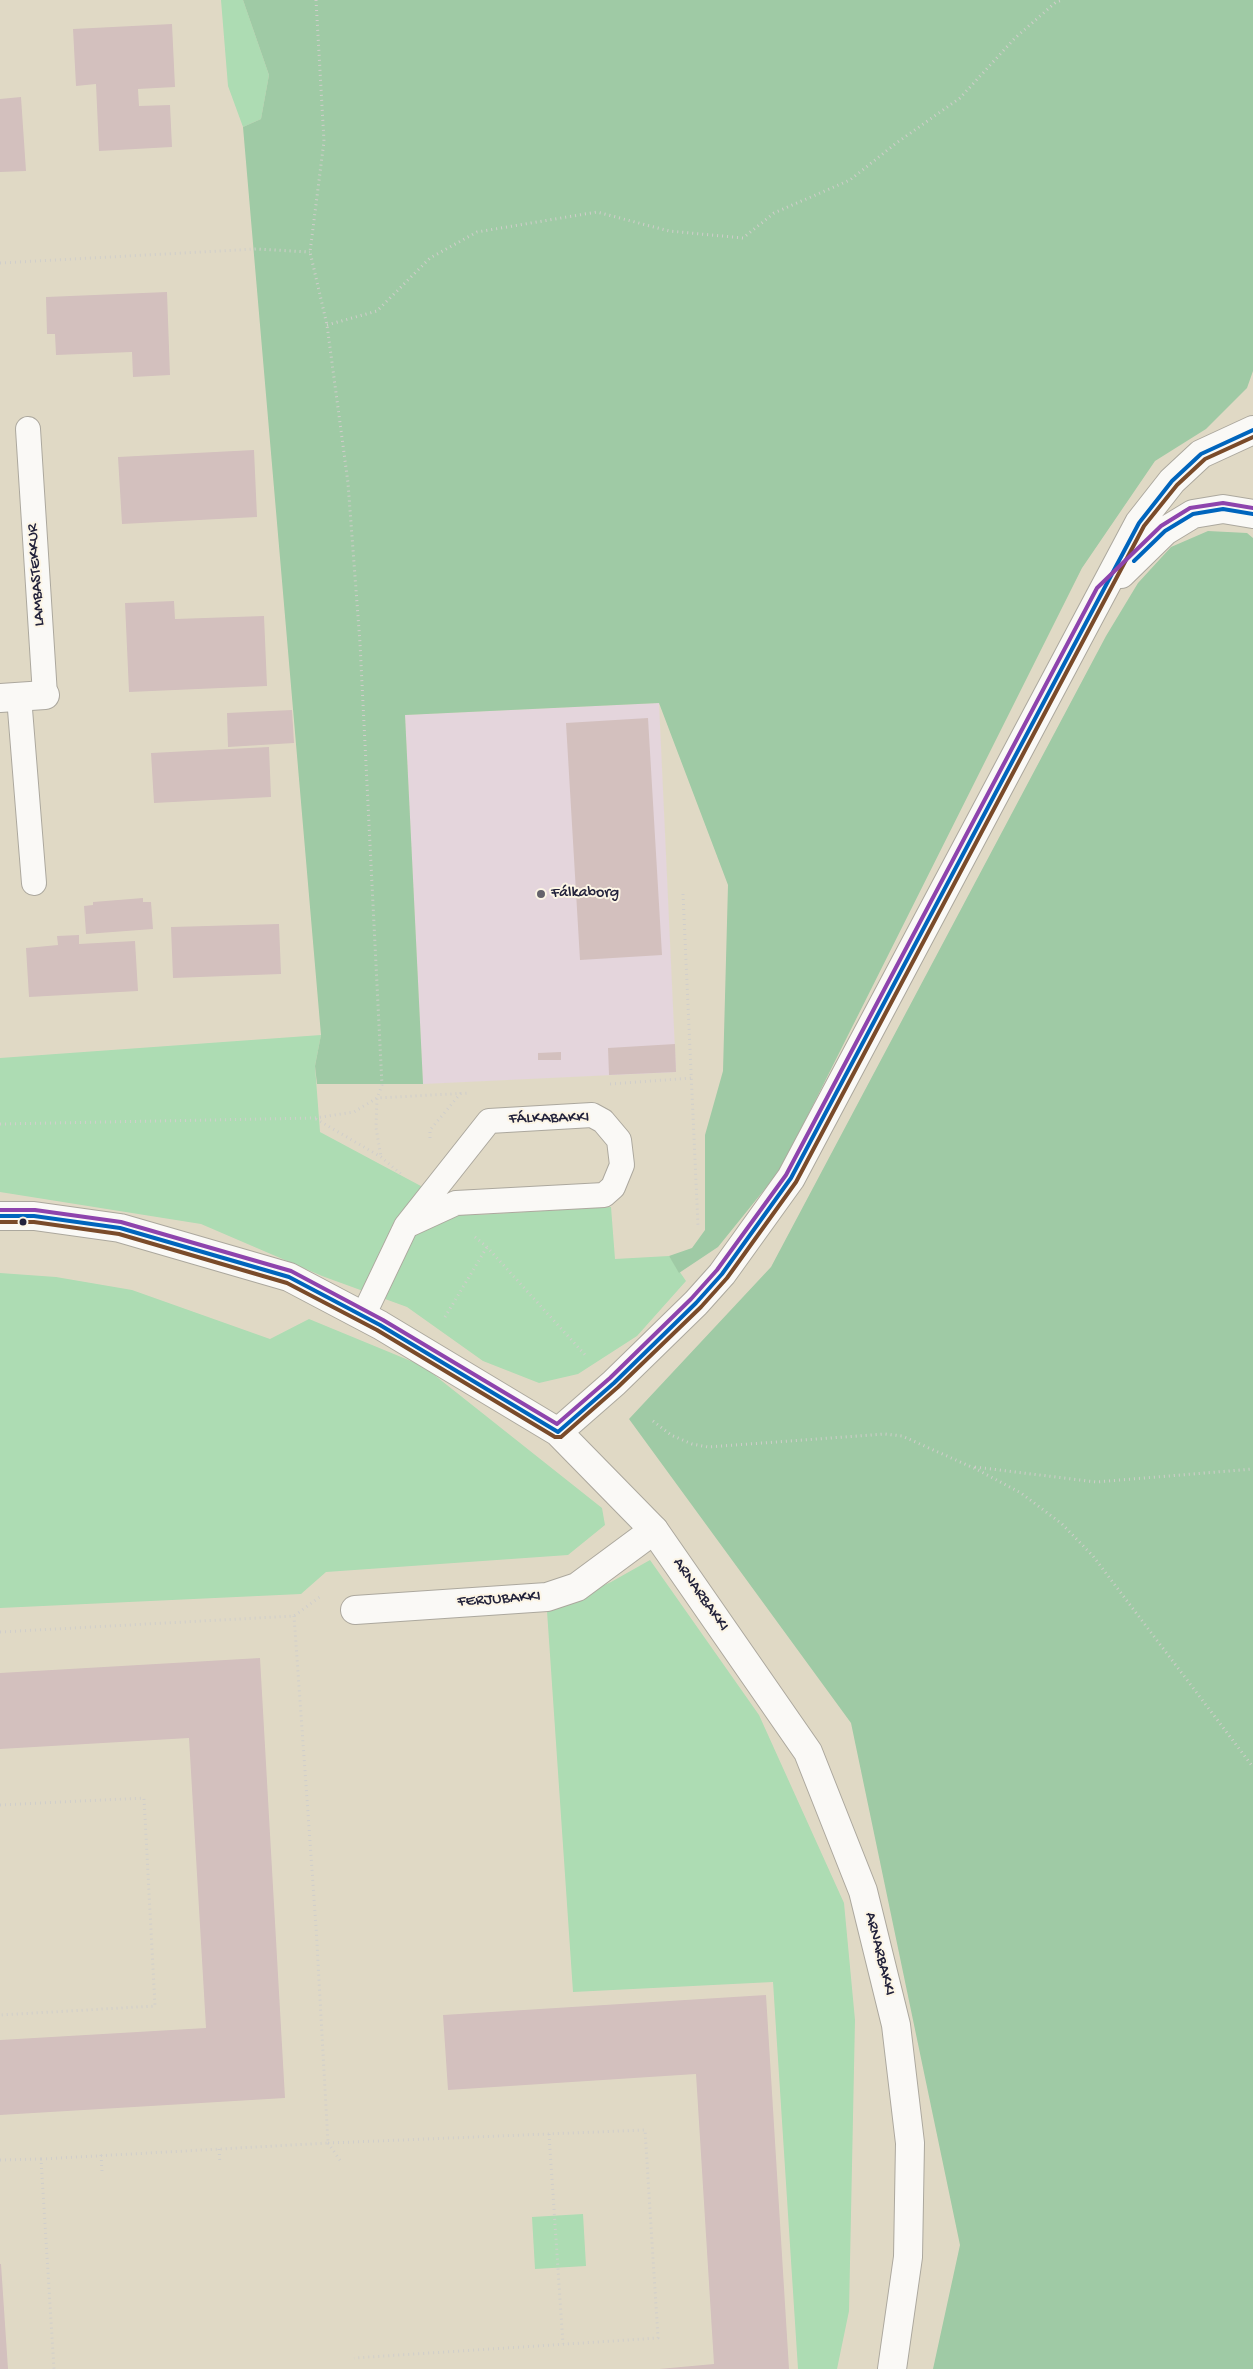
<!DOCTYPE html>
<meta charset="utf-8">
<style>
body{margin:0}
canvas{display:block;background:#e0d9c5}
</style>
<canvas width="1253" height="2369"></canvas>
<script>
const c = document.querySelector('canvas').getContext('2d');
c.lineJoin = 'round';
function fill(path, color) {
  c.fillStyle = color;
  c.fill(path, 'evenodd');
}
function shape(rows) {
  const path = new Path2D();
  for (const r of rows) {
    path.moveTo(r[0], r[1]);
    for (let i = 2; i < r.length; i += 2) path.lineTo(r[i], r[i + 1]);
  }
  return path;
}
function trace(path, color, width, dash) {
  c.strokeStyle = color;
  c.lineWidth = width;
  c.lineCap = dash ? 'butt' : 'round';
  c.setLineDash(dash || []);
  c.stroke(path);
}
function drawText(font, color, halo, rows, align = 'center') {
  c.font = font + ' "Gochi Hand",sans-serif';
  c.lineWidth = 4;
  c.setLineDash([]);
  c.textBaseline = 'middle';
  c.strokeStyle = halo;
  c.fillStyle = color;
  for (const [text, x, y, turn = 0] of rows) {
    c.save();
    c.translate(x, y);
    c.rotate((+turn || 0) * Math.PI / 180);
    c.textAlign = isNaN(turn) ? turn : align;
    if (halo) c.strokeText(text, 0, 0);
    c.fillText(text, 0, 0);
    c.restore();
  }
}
const built = shape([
 [659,703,676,1072,423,1084,405,715]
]);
const green = shape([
 [221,0,243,0,269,75,261,119,243,127,228,86],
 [321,1035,315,1066,320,1132,475,1215,611,1207,615,1259,669,1256,686,1281,637,1336,578,1374,539,1383,483,1361,407,1307,322,1276,201,1224,0,1192,0,1058],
 [0,1273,56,1277,132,1290,270,1339,309,1319,423,1366,602,1508,605,1525,568,1555,326,1572,301,1594,0,1608],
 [650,1560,759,1715,844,1903,855,2020,849,2311,837,2369,798,2369,773,1982,573,1992,547,1611,611,1582],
 [583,2214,586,2266,535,2269,532,2217]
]);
const forest = shape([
 [243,0,1253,0,1253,371,1247,388,1206,429,1155,461,1082,568,781,1169,718,1247,679,1273,669,1256,692,1248,705,1230,705,1135,723,1071,728,885,659,703,405,715,423,1084,317,1084,315,1066,321,1035,243,127,261,119,269,75],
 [1208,531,1247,533,1253,538,1253,2369,933,2369,960,2245,851,1723,629,1419,771,1267,1106,636,1138,583,1171,547]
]);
const building = shape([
 [172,24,175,87,138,89,139,106,170,105,172,147,99,151,96,84,76,86,73,29],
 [21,97,26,171,0,172,0,99],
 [167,292,170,375,133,377,132,352,56,355,55,334,47,334,46,297],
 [254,450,257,517,122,524,118,457],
 [174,601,175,619,264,616,267,686,129,692,125,603],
 [292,710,294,743,228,747,227,713],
 [648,718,662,955,580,960,566,723],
 [269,747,271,797,154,803,151,753],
 [143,898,143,902,151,902,153,929,86,934,84,906,93,905,93,902],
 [279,924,281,974,173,978,171,927],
 [79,935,79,944,135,941,138,991,29,997,26,948,58,945,57,936],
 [675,1044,676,1072,609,1075,608,1048],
 [561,1052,561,1060,538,1060,538,1053],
 [260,1658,285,2098,0,2115,0,2040,206,2028,189,1738,0,1749,0,1673],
 [766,1995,789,2369,659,2369,714,2364,696,2074,448,2090,443,2015],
 [0,2264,1,2264,8,2369,0,2369]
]);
const path = shape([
 [316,0,324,141,310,252,327,325,348,483,360,643,382,1085,377,1098,376,1128,381,1157],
 [0,263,256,249,310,252],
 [327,325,377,311,430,258,477,232,597,212,669,231,743,238,774,213,850,180,895,144,960,98,1015,38,1056,2,1063,0],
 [683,894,698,1226],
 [610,1084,692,1078],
 [316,1119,381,1157,402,1175],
 [0,1124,315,1118,354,1112,377,1098,469,1093],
 [430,1138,430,1130,461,1093],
 [475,1237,487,1247,587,1357],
 [445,1317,487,1247],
 [653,1421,671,1435,692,1444,708,1447,885,1434,902,1436,976,1469,1021,1493,1062,1524,1093,1556,1253,1767],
 [975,1467,1096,1482,1253,1469],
 [0,1632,294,1616,321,1596],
 [0,1805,144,1798,155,2006,0,2015],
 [549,2134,563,2344],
 [328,2143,645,2130,658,2338,354,2358],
 [328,2143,342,2163],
 [219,2149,220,2163],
 [101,2155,102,2171],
 [41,2159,328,2143,316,1926,294,1616],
 [0,2160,41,2159,54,2369]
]);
const service = shape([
 [28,429,45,695],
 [19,697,34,883],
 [363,1316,406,1226,456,1203,604,1195,613,1187,622,1165,619,1140,603,1121,592,1115,489,1121,406,1226]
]);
const minor = shape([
 [0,698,45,695],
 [355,1610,547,1597,577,1587,654,1530]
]);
const tertiary = shape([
 [1121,574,1165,531,1193,514,1223,509,1253,514],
 [0,1216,34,1216,120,1228,289,1277,380,1325,558,1432,654,1530,808,1752,863,1891,896,2025,910,2143,908,2257,892,2369],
 [558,1432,614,1383,696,1303,722,1274,791,1178,1139,523,1172,481,1201,454,1253,430]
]);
const bus1 = shape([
 [1134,561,1165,531,1193,514,1223,509,1253,514],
 [0,1216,34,1216,120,1228,289,1277,380,1325,558,1432,614,1383,696,1303,722,1274,791,1178,1139,523,1172,481,1201,454,1253,430]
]);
const bus2 = shape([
 [0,1222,34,1222,119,1234,287,1283,377,1330,555,1437,561,1437,618,1387,701,1307,727,1278,796,1182,1144,526,1177,485,1205,459,1253,437]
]);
const bus3 = shape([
 [0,1210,35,1210,121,1222,291,1271,383,1320,557,1424,610,1378,691,1299,717,1270,786,1175,1097,588,1161,526,1190,508,1223,503,1253,508]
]);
const markers = [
 [541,894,5,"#64626b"],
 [23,1222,4.5,"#22223b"]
];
const streetNames = [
 ["LAMBASTEKKUR",37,575,-94],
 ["FÁLKABAKKI",549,1119,-1],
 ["ARNARBAKKI",700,1595,55],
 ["FERJUBAKKI",499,1600,-4],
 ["ARNARBAKKI",879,1954,76]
];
const poiNames = [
 ["Fálkaborg",551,894]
];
fill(built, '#e4d5dc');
fill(green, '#addcb3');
fill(forest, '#9fcaa5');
fill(building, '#d3c0be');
trace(service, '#aca89e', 26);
trace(minor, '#aca89e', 30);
trace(tertiary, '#aca89e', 30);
trace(path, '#d0cecb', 3, [1, 4]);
trace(service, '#faf9f6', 24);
trace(minor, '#faf9f6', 28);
trace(tertiary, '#faf9f6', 28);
trace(bus1, '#0065bd', 4);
trace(bus2, '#7a4b2a', 4);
trace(bus3, '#8e44ad', 4);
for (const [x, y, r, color] of markers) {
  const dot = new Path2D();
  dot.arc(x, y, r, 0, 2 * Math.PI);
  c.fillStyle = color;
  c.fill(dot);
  trace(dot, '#fcf5e5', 2);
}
drawText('16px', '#22223b', '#fcf5e5', streetNames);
drawText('16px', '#22223b', '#fcf5e5', poiNames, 'left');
</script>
